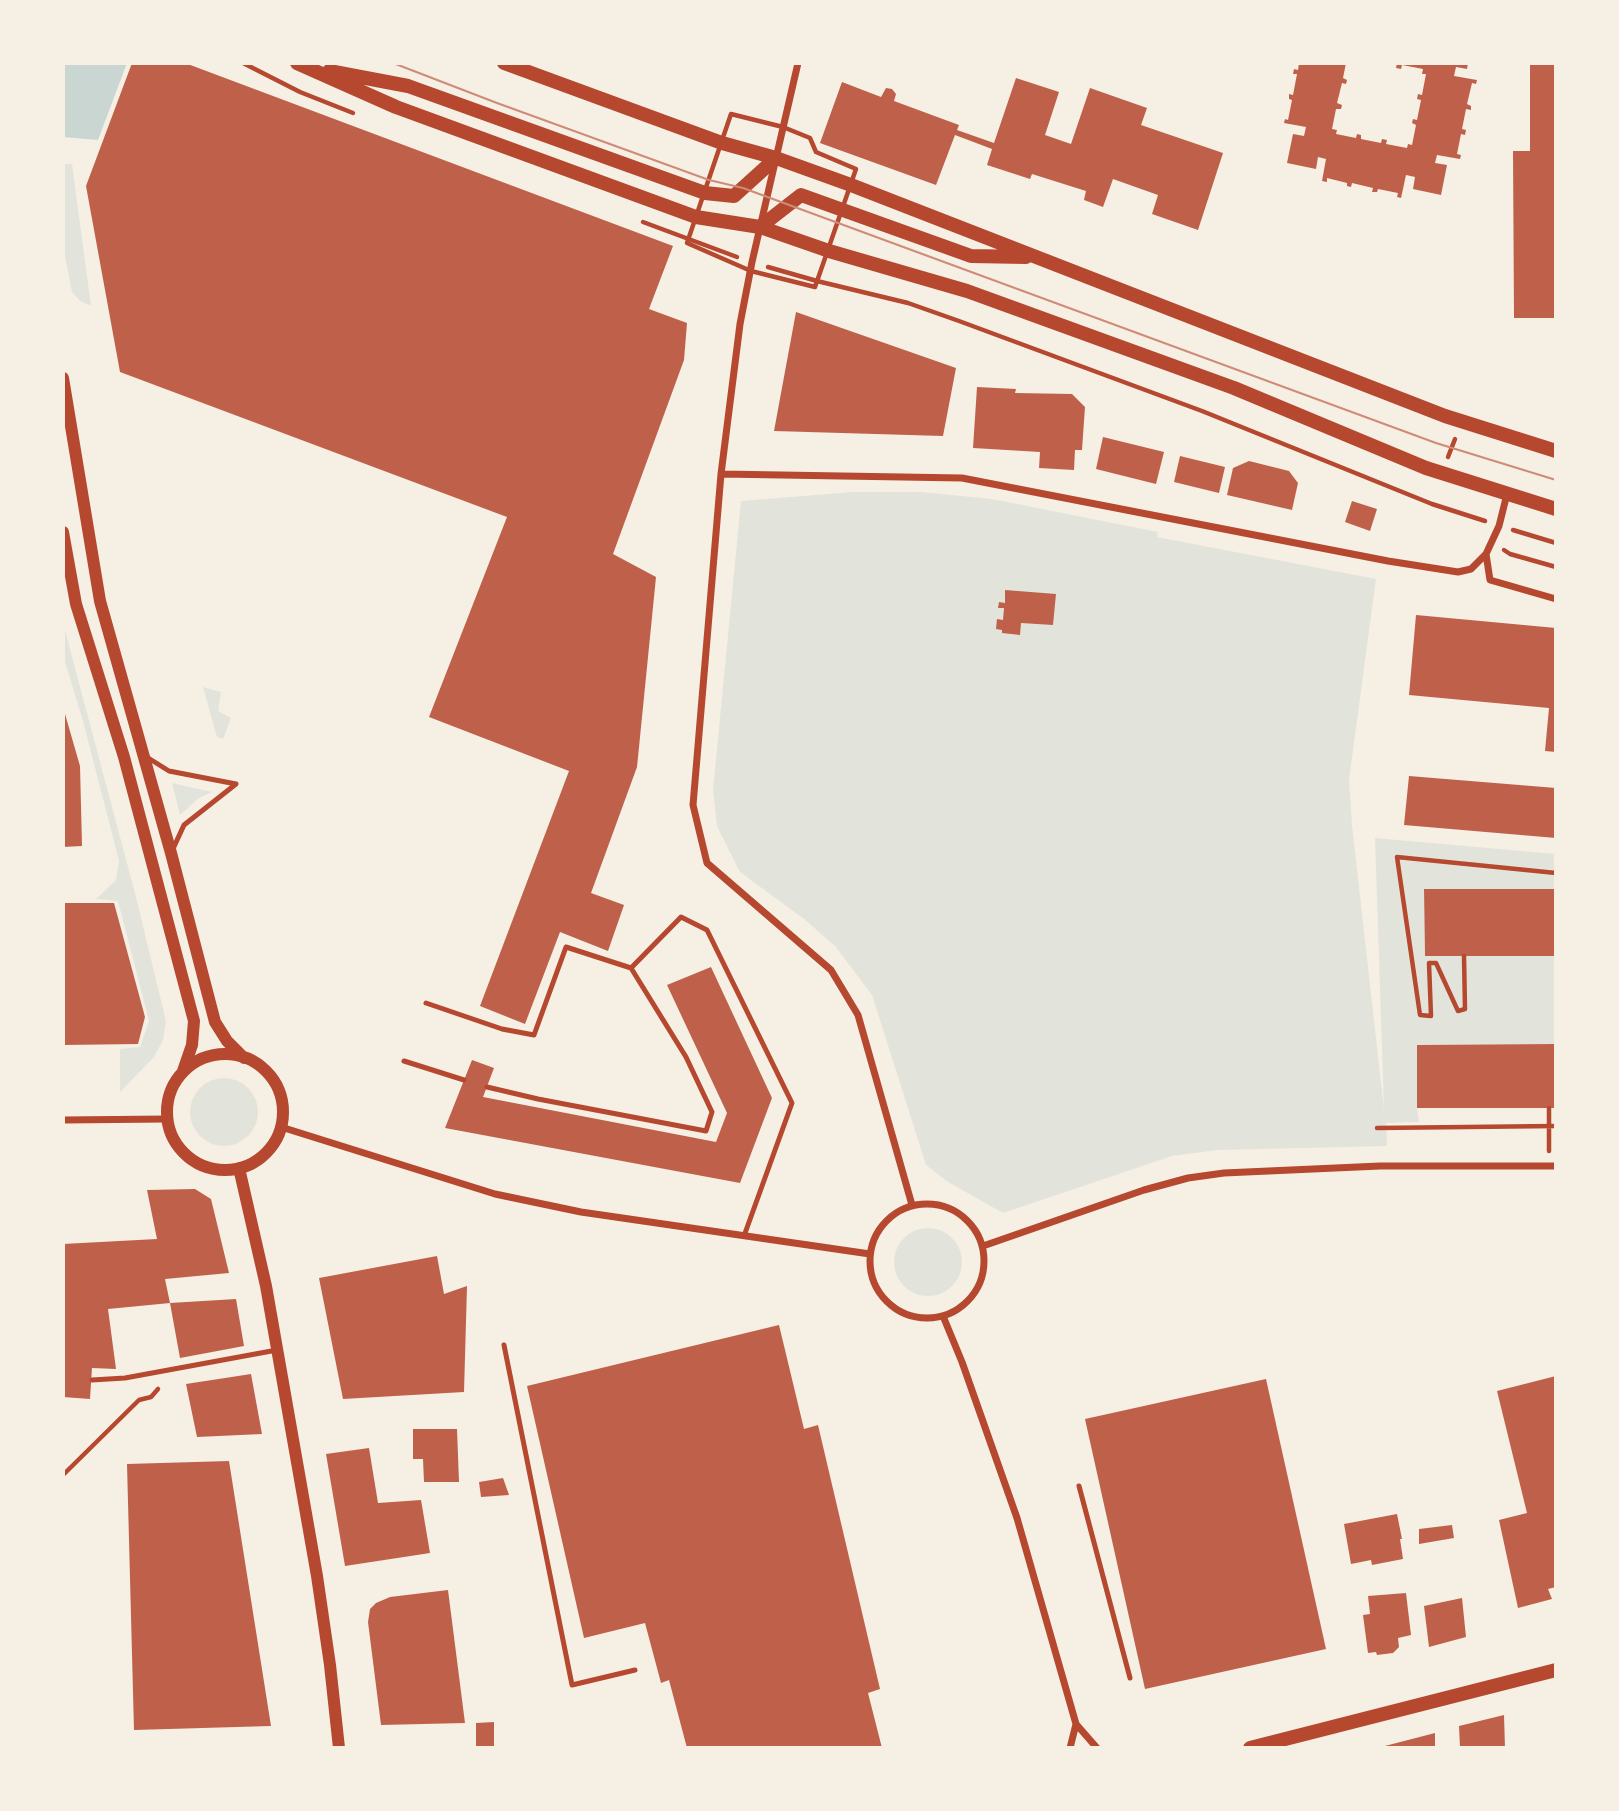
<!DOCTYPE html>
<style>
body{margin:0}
#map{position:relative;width:1619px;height:1811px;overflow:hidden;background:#f6efe4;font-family:Montserrat,sans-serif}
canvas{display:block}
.frame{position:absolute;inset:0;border:65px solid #f6efe4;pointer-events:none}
</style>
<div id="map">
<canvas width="1619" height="1811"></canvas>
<div class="frame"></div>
</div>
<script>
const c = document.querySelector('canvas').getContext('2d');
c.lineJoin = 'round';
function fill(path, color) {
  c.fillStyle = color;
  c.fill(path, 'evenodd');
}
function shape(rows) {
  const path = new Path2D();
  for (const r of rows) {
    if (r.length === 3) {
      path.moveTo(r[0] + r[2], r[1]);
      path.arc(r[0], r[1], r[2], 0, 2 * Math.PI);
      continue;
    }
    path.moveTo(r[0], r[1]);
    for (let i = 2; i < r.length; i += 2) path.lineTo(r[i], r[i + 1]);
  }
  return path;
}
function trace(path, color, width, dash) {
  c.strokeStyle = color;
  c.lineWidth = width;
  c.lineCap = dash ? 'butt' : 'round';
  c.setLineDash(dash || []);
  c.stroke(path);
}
const green = shape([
 [63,164,72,164,91,306,80,301,72,292,63,246],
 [853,492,921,492,992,499,1158,532,1157,537,1376,579,1349,780,1352,825,1384,1109,1375,838,1556,854,1556,889,1424,890,1425,956,1556,956,1556,1044,1417,1045,1417,1108,1419,1122,1386,1123,1387,1146,1217,1150,1172,1156,1003,1213,948,1182,926,1165,872,995,835,946,804,919,740,872,717,826,713,790,741,501],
 [63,623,136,897,166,1021,163,1040,154,1057,120,1092,120,1049,140,1047,149,1021,118,901,96,899,116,880,119,861,83,721,63,655],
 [203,687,221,692,218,711,231,718,223,739,217,737],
 [172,783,212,792,199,798,180,815],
 [224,1112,34],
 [928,1262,34]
]);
const water = shape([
 [63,63,127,63,98,140,63,137]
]);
const building = shape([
 [132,63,185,63,673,246,649,309,687,323,684,360,613,554,656,577,637,767,591,893,624,905,608,951,560,932,525,1024,480,1006,569,771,429,717,507,517,120,372,86,186],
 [1299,63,1346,63,1343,78,1347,80,1346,84,1342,83,1337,103,1342,105,1341,109,1336,109,1332,129,1337,130,1336,134,1356,138,1357,134,1361,135,1361,139,1381,143,1382,139,1387,140,1386,144,1407,148,1408,144,1412,145,1416,125,1412,123,1413,119,1417,120,1421,100,1417,99,1418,94,1422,95,1426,74,1422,74,1423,69,1402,65,1401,69,1396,68,1397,63,1468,63,1467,69,1456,67,1454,76,1477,80,1476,84,1472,83,1467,104,1471,106,1471,110,1466,109,1462,129,1466,130,1465,135,1461,134,1457,154,1461,155,1460,159,1437,155,1435,163,1447,165,1441,195,1413,189,1415,177,1406,175,1401,198,1397,197,1398,193,1378,189,1377,192,1372,192,1373,188,1352,183,1351,187,1347,186,1347,183,1327,178,1327,182,1322,181,1326,159,1318,157,1316,169,1287,163,1293,134,1304,136,1306,127,1284,123,1285,119,1288,120,1292,100,1289,99,1289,94,1293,95,1297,74,1293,74,1294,69,1298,70],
 [1530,65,1556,65,1556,318,1514,318,1513,151,1530,151],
 [1016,78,1059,92,1045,135,1071,144,1090,88,1147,108,1141,125,1223,153,1198,230,1152,214,1158,195,1113,179,1103,207,1084,200,1086,191,1032,174,1030,179,987,165,992,149,955,135,936,185,820,143,842,82,881,97,886,88,892,89,896,94,894,101,959,125,957,130,994,143],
 [796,312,956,368,943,436,774,431],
 [977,387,1016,389,1015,393,1072,394,1085,407,1082,450,1075,450,1074,470,1039,468,1040,452,973,448],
 [1103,437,1164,452,1156,484,1096,469],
 [1180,456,1225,467,1219,493,1174,482],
 [1249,461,1289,471,1298,483,1292,510,1227,495,1233,468],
 [1352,501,1377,509,1370,531,1345,522],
 [1005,590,1056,594,1053,625,1021,623,1020,635,1002,633,1002,630,996,629,997,619,1003,620,1004,608,998,608,999,602,1005,603],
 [1416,615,1556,628,1556,752,1545,751,1549,708,1409,695],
 [63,707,80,766,82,846,63,847],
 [1409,776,1556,788,1556,838,1404,825],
 [1424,889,1556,889,1556,956,1425,956],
 [63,903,114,903,145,1017,138,1044,63,1045],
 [711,967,772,1098,740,1183,445,1128,472,1060,494,1068,483,1097,716,1142,727,1113,667,985],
 [1556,1044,1556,1108,1417,1108,1417,1045],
 [195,1189,211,1199,229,1273,165,1279,170,1303,108,1309,116,1369,92,1368,90,1399,63,1397,63,1244,157,1239,147,1190],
 [437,1256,444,1294,467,1286,464,1392,343,1399,319,1278],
 [236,1299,244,1346,180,1358,170,1303],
 [779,1325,804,1429,818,1425,880,1689,868,1693,882,1748,687,1748,669,1680,661,1683,645,1623,584,1638,527,1386],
 [251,1374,262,1434,197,1437,186,1384],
 [1556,1376,1556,1587,1548,1589,1552,1599,1518,1608,1499,1520,1527,1513,1497,1391],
 [1266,1379,1326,1649,1145,1689,1085,1419],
 [413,1429,457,1429,459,1482,424,1482,423,1459,413,1459],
 [369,1448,378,1503,421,1500,430,1553,345,1566,326,1454],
 [229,1461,271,1726,134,1730,127,1464],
 [503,1478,509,1495,481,1497,479,1482],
 [1397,1514,1402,1539,1400,1539,1403,1559,1372,1565,1371,1560,1351,1564,1344,1524],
 [1452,1525,1454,1538,1419,1544,1419,1529],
 [448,1590,465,1723,381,1725,368,1622,370,1609,376,1603,390,1597],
 [1406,1593,1411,1635,1398,1638,1399,1647,1393,1653,1377,1655,1376,1652,1368,1653,1363,1615,1370,1614,1368,1596],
 [1462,1598,1466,1637,1429,1647,1424,1606],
 [1504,1715,1505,1748,1460,1748,1459,1726],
 [494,1722,494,1748,476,1748,476,1723],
 [1435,1733,1435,1748,1381,1748,1381,1747]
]);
const path = shape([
 [243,63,300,92,353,113],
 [731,114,783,127,810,138,816,152,856,169,815,287,751,271,687,243,731,114],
 [643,222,737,257],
 [768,267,817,281,908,303,959,321,1202,411,1432,504,1485,521],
 [1448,457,1455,439],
 [1513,530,1556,543],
 [1504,550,1510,554,1556,567],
 [1464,956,1465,1009,1458,1011,1436,963,1429,963,1431,1016,1420,1015,1397,857,1556,873],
 [1549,1108,1549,1151],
 [1377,1128,1556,1126],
 [64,1474,139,1400,151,1397,158,1389]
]);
const service = shape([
 [145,756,169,771,236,784,184,825,172,851],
 [631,968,681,917,707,930,792,1103,744,1236],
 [426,1003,502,1029,534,1035,566,947,631,968,686,1057,712,1112,706,1131,538,1099,487,1087],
 [404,1061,464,1080],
 [504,1345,572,1685,635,1670],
 [92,1380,125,1378,277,1350],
 [1079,1486,1130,1678]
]);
const minor = shape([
 [798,63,752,262,740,324,721,474,693,805,707,863,831,970,858,1015,912,1205],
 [721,474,962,478,1388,561,1458,572,1471,569,1486,554,1499,526,1507,494],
 [1486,554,1490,580,1556,599],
 [63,1120,167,1119],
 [281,1127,495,1194,581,1212,870,1254],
 [927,1261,57],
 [983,1246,1144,1190,1188,1178,1224,1173,1380,1166,1556,1166],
 [943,1316,962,1362,1017,1518,1076,1724,1097,1748],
 [1070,1748,1076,1724]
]);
const tertiary = shape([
 [63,378,100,601,171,853,215,1022,227,1041,244,1058],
 [63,532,76,604,124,757,194,1021,192,1045,183,1071],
 [225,1112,58],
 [239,1168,266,1286,317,1576,330,1665,339,1748]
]);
const secondary = shape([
 [297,63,396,107,696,217,760,227,829,251,967,291,1234,388,1426,468,1556,509],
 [504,63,722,143,776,158,851,185,1445,416,1556,451],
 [329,71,408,86,705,193,734,196,776,158],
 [760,227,801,195,971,256,1026,257],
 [1250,1748,1556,1670]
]);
const tram = shape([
 [393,63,497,103,709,180,743,188,1436,443,1556,480]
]);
fill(green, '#e2e4dc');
fill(water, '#c9d6d2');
fill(building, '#bf614a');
trace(path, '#b5482f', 4.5);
trace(service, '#b5482f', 5);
trace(minor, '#b5482f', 7);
trace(tertiary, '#b5482f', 12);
trace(secondary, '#b5482f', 14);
trace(tram, '#cf8b77', 2);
</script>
